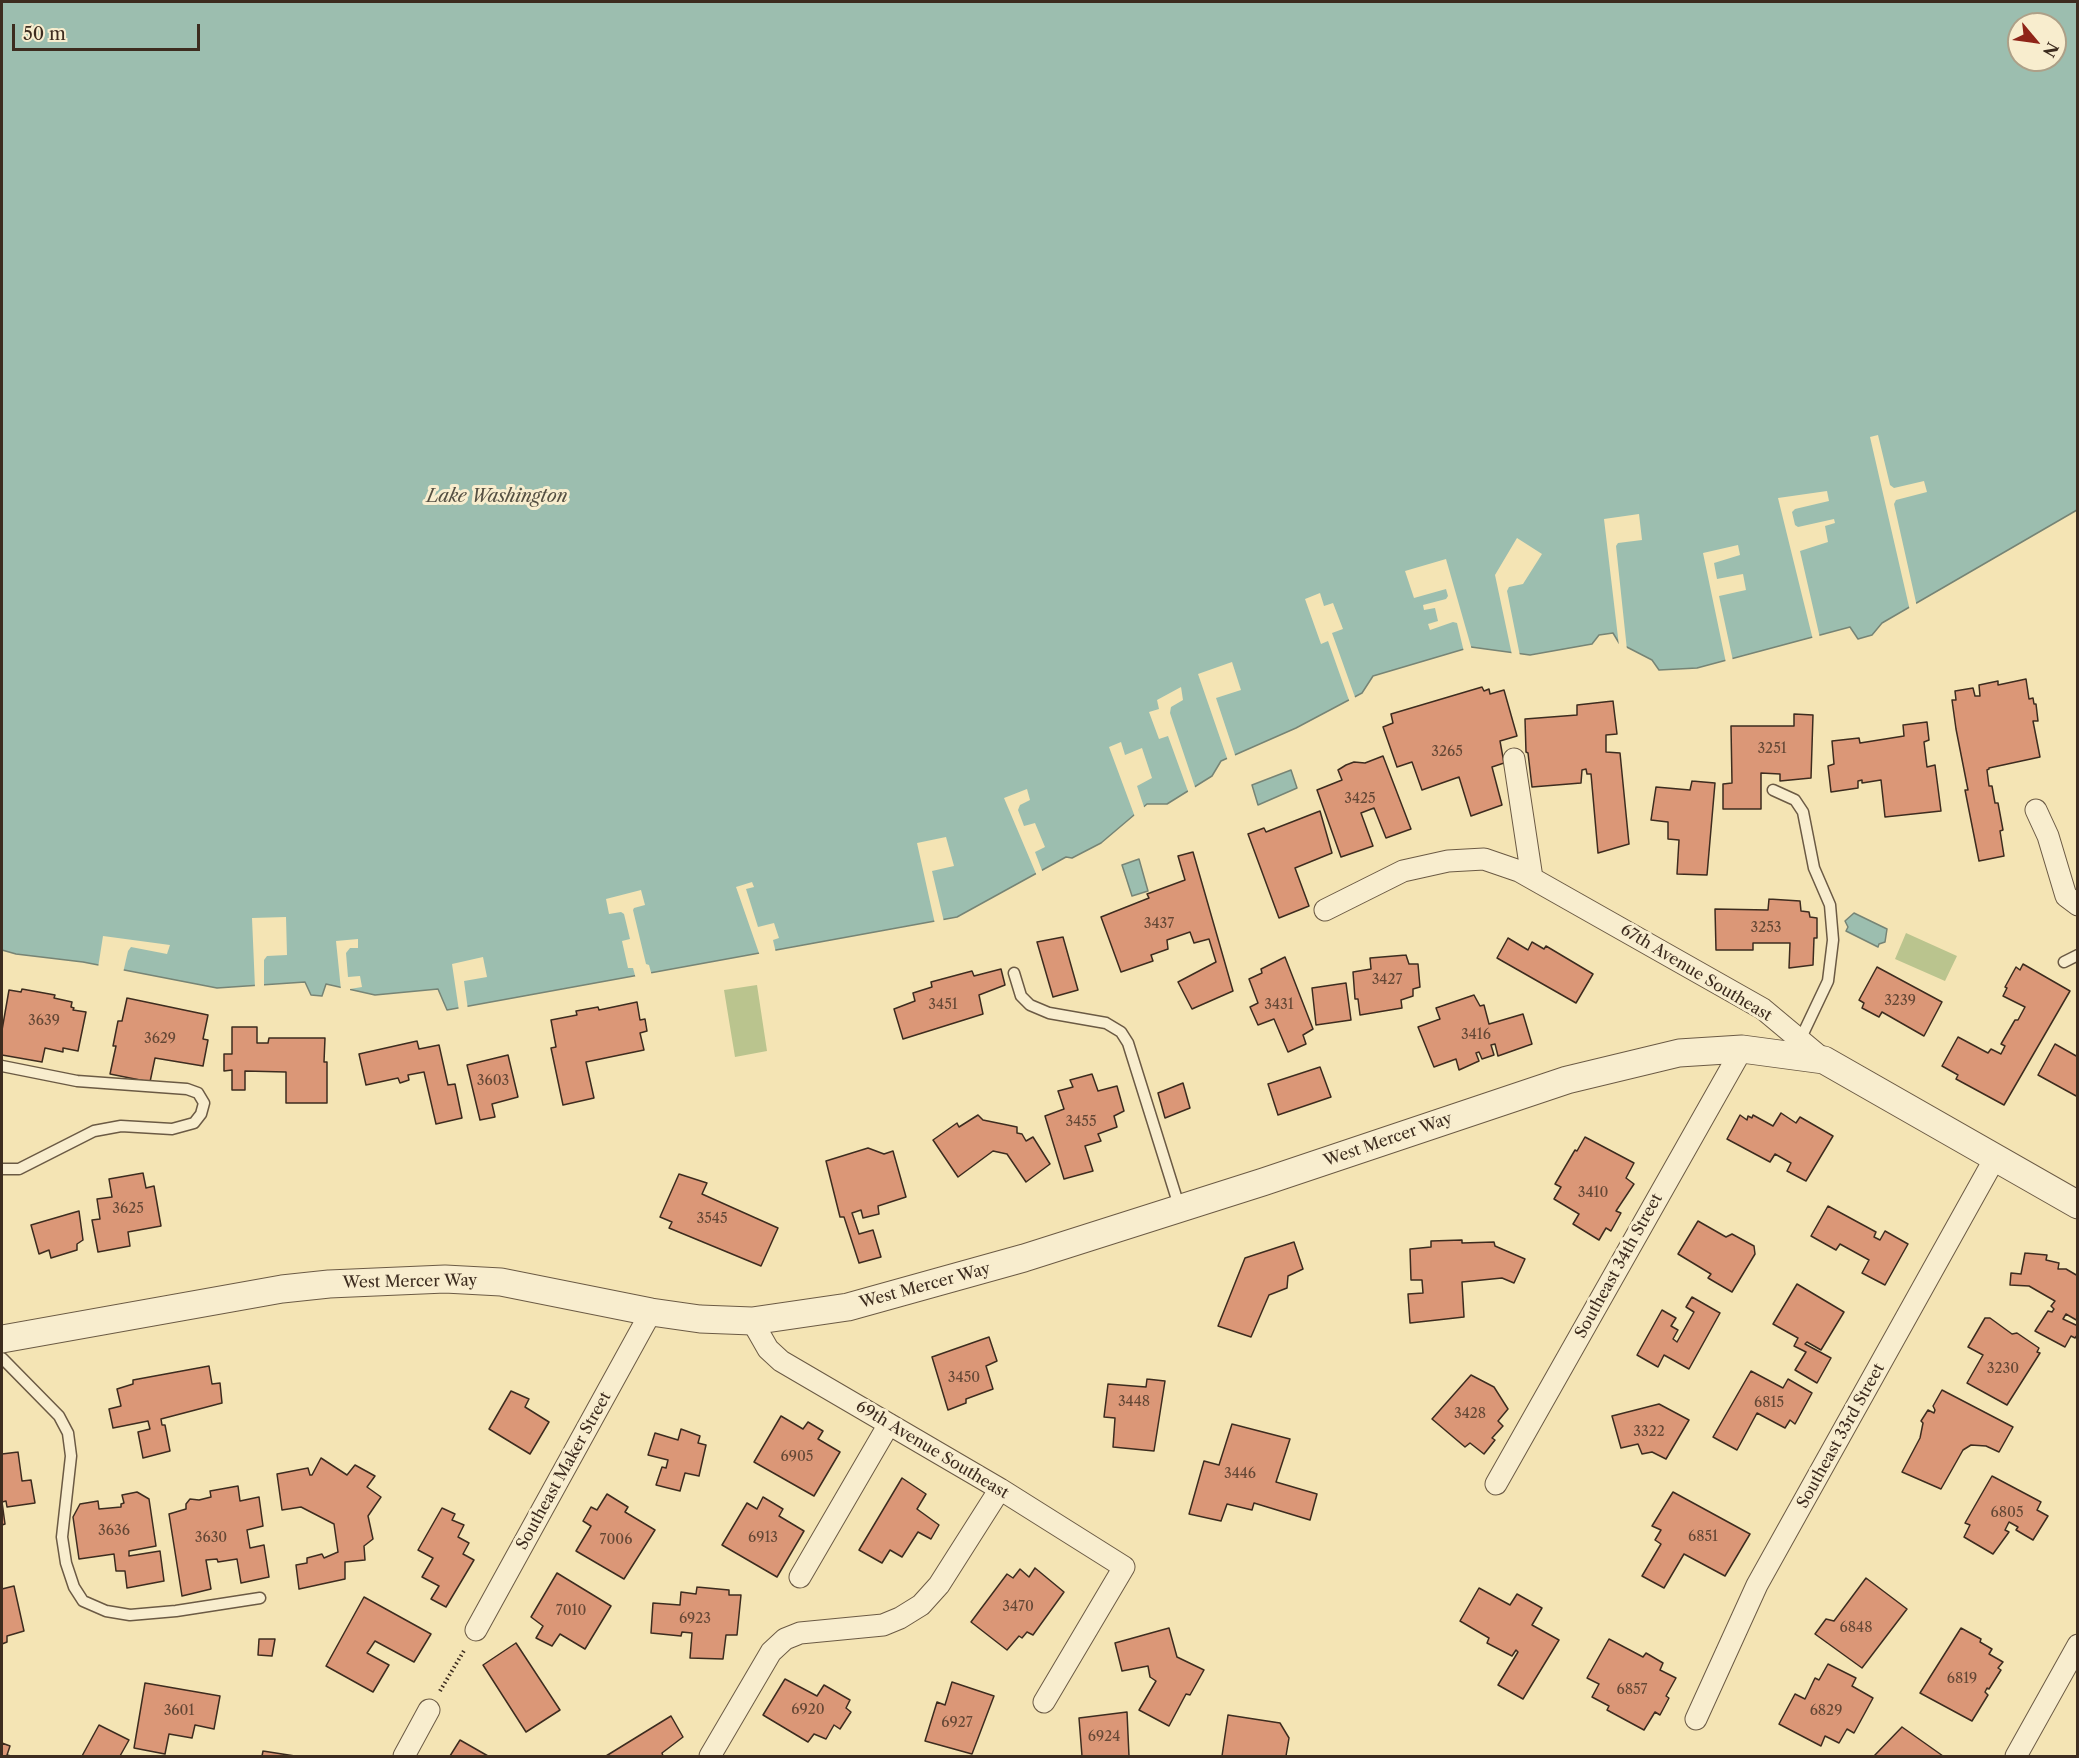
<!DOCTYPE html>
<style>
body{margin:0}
#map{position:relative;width:2079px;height:1758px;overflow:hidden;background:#f4e4b4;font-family:"Libre Caslon Text",serif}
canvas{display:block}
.frame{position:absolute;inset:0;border:3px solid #3d2c1f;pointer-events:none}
.north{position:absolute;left:2007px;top:12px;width:60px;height:60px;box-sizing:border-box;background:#f8edce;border:2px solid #ada088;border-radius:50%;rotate:119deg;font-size:16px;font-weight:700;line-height:24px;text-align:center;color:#3d2c1f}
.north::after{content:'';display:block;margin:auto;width:21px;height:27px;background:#8f2418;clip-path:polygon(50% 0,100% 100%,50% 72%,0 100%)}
.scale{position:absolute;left:12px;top:24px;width:188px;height:27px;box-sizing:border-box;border:3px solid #3d2c1f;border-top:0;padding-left:8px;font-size:18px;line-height:21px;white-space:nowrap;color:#3d2c1f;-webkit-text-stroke:4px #f8edce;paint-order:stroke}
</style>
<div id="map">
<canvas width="2079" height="1758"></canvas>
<div class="frame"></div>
<div class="north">N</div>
<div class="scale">50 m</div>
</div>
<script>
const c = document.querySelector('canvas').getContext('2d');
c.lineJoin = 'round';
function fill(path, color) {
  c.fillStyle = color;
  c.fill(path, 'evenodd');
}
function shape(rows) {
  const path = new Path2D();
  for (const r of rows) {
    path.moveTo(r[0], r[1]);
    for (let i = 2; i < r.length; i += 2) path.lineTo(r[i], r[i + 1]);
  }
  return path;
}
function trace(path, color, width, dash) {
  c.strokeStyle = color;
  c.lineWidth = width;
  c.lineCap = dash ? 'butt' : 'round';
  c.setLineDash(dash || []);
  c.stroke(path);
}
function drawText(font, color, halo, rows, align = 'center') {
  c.font = font + ' "Libre Caslon Text",serif';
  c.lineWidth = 6;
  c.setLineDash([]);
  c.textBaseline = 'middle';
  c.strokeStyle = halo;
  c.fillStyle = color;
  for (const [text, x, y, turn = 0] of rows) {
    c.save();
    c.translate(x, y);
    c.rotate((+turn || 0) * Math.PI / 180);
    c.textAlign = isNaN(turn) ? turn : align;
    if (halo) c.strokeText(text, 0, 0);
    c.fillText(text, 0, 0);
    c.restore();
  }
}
const green = shape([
 [1906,933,1957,956,1945,981,1895,959],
 [757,985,767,1051,735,1057,724,990]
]);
const water = shape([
 [2,2,2077,2,2077,510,1882,623,1872,635,1858,639,1850,627,1697,668,1659,670,1652,660,1619,643,1613,633,1599,635,1592,644,1530,655,1471,647,1373,676,1362,693,1296,728,1221,761,1212,776,1167,804,1147,804,1101,843,1072,858,1066,857,957,917,447,1010,438,989,375,995,326,984,322,996,311,995,305,982,217,988,83,962,16,954,2,950,2,2],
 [2019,24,2055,24,2055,60,2019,60,2019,24],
 [1291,770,1297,788,1258,805,1252,785,1291,770],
 [1139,859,1148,891,1132,896,1122,865,1139,859],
 [1854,913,1887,929,1885,942,1879,944,1878,947,1846,931,1848,927,1845,921,1854,913]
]);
const pier = shape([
 [1878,435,1890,485,1894,488,1924,481,1927,492,1896,500,1894,504,1917,607,1910,611,1870,437],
 [1827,491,1829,501,1795,509,1792,512,1795,525,1798,527,1834,519,1835,523,1825,526,1828,542,1800,551,1820,638,1813,640,1778,498],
 [1639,514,1642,540,1618,543,1616,546,1627,650,1619,646,1604,519],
 [1517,538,1542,554,1523,584,1509,587,1507,591,1520,656,1512,655,1495,575],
 [1738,545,1740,555,1714,563,1717,579,1743,574,1746,590,1719,596,1733,661,1726,663,1703,553],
 [1446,559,1472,650,1464,652,1457,623,1453,622,1430,630,1428,624,1438,621,1435,608,1424,610,1423,605,1446,599,1448,596,1446,589,1414,598,1405,571],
 [1320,593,1324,606,1333,603,1343,629,1332,633,1356,700,1350,703,1328,641,1321,644,1305,599],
 [1232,662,1241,690,1216,698,1236,758,1228,761,1198,674],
 [1181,687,1183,700,1171,707,1170,713,1196,790,1189,794,1168,736,1159,739,1149,712,1159,709,1157,700],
 [1121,742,1125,755,1142,748,1152,778,1137,786,1145,810,1135,817,1109,747],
 [1027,789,1030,800,1020,805,1018,810,1024,826,1035,823,1045,847,1035,852,1043,873,1037,876,1004,798],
 [946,837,954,866,932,871,944,922,935,924,917,843],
 [752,882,754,887,746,889,758,927,774,923,779,938,773,940,776,953,760,956,736,887],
 [641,890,645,905,634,908,633,910,646,964,649,965,652,976,636,979,633,968,628,968,622,941,630,939,624,914,621,912,609,914,606,899],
 [286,917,287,955,267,956,264,960,264,987,255,988,252,918],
 [103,936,170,945,167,954,131,947,128,951,123,973,98,968],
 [358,939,358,948,350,948,346,953,348,977,360,976,362,987,350,989,350,992,341,990,336,941],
 [483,957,487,977,464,981,468,1010,459,1011,452,964]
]);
const building = shape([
 [2026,679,2029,699,2033,698,2034,704,2036,704,2038,721,2033,721,2040,757,1989,768,1989,769,1987,770,1989,786,1992,786,1995,803,1998,803,2003,830,2000,831,2004,856,1979,861,1965,790,1968,790,1956,729,1952,700,1956,700,1955,691,1973,688,1975,696,1980,696,1979,685,1998,681,1998,685,2026,679],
 [1482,687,1484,691,1489,689,1490,694,1504,690,1517,736,1500,741,1504,763,1492,767,1502,805,1471,816,1459,777,1422,790,1412,762,1397,767,1383,727,1393,723,1391,714,1482,687],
 [1613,701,1617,734,1606,735,1606,752,1620,753,1629,844,1598,853,1591,774,1587,774,1586,769,1582,770,1581,783,1532,787,1528,753,1526,752,1525,719,1577,715,1577,705,1613,701],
 [1794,714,1813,715,1811,778,1780,781,1780,774,1761,773,1761,809,1723,809,1723,784,1732,783,1731,726,1794,726,1794,714],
 [1927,722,1929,740,1924,742,1927,767,1935,765,1941,811,1885,817,1881,780,1862,783,1862,780,1858,781,1858,788,1831,792,1828,766,1834,764,1832,741,1859,738,1860,743,1904,736,1903,725,1927,722],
 [1383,756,1411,829,1386,838,1374,808,1361,813,1373,846,1341,857,1317,790,1342,780,1338,770,1346,765,1354,762,1365,763,1383,756],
 [1692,781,1715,783,1707,875,1677,874,1679,840,1668,839,1668,822,1651,820,1656,787,1690,790,1692,781],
 [1320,811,1332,853,1295,868,1309,906,1279,918,1248,834,1264,828,1266,832,1320,811],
 [1193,852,1233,991,1192,1009,1178,982,1216,962,1209,939,1194,943,1190,932,1167,940,1168,949,1151,955,1153,961,1121,972,1101,917,1149,898,1147,894,1185,880,1178,856,1193,852],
 [1769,899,1800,901,1801,911,1809,912,1810,917,1817,918,1817,938,1814,938,1813,965,1789,968,1790,943,1753,943,1753,950,1716,950,1715,909,1768,910,1769,899],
 [1063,937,1078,990,1053,997,1037,942,1063,937],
 [1508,938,1528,950,1532,942,1544,949,1546,946,1593,974,1576,1003,1497,958,1508,938],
 [1406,955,1409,964,1418,964,1420,987,1413,989,1413,996,1401,1000,1402,1008,1360,1015,1358,999,1355,999,1353,972,1371,969,1370,958,1406,955],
 [1285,957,1313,1029,1303,1035,1306,1044,1288,1052,1274,1019,1258,1025,1250,1007,1258,1003,1249,979,1262,973,1261,969,1285,957],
 [2023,964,2070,991,2004,1105,1956,1079,1958,1075,1942,1066,1958,1037,1988,1053,1991,1049,2001,1054,2005,1046,2001,1044,2015,1020,2018,1020,2025,1007,2003,996,2007,988,2005,987,2016,967,2020,970,2023,964],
 [1877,967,1942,1002,1924,1036,1882,1012,1879,1017,1862,1008,1864,1003,1859,1000,1877,967],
 [1001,969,1005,985,979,995,983,1014,903,1039,894,1009,915,1001,913,993,932,987,931,982,972,971,974,976,1001,969],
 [1346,983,1351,1020,1316,1025,1312,988,1346,983],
 [22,989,55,995,54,998,72,1002,71,1007,74,1008,73,1010,86,1012,78,1051,63,1048,63,1052,45,1048,42,1062,2,1055,2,1030,9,990,21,992,22,989],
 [1474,995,1480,1006,1484,1005,1489,1024,1523,1014,1532,1044,1498,1056,1495,1044,1491,1045,1494,1055,1482,1059,1479,1052,1476,1053,1479,1061,1459,1070,1456,1059,1434,1067,1418,1027,1440,1019,1436,1008,1474,995],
 [127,998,208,1015,203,1039,208,1040,203,1066,155,1058,150,1082,110,1074,116,1046,113,1046,118,1021,122,1021,127,998],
 [637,1002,640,1020,645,1019,647,1031,640,1033,644,1050,586,1062,594,1098,563,1105,551,1048,556,1047,551,1020,577,1015,576,1011,598,1007,599,1010,637,1002],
 [232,1027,257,1027,257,1043,268,1043,269,1038,325,1038,324,1062,327,1062,327,1103,286,1103,286,1072,245,1071,245,1090,232,1090,232,1070,224,1071,224,1054,232,1054,232,1027],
 [417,1041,419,1049,439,1045,448,1085,455,1084,462,1118,436,1124,424,1072,408,1075,409,1080,400,1083,398,1078,366,1085,359,1054,417,1041],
 [2055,1044,2078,1057,2078,1097,2038,1075,2055,1044],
 [508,1055,518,1097,492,1104,495,1117,480,1120,467,1065,508,1055],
 [1320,1067,1331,1097,1278,1115,1268,1084,1320,1067],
 [1092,1074,1098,1091,1117,1086,1124,1111,1114,1116,1117,1127,1098,1134,1101,1141,1085,1146,1093,1171,1064,1179,1045,1116,1064,1109,1058,1091,1073,1087,1070,1080,1092,1074],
 [1183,1083,1190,1108,1165,1118,1158,1093,1183,1083],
 [1781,1113,1796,1123,1800,1117,1833,1136,1806,1181,1787,1171,1791,1163,1775,1154,1770,1162,1727,1139,1740,1115,1747,1120,1748,1116,1752,1118,1753,1115,1773,1126,1781,1113],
 [978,1115,983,1120,1017,1127,1017,1133,1022,1134,1026,1141,1033,1137,1050,1164,1026,1182,1007,1154,993,1151,958,1177,933,1140,957,1123,959,1127,978,1115],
 [1585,1137,1634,1163,1626,1178,1634,1184,1616,1211,1621,1213,1611,1231,1606,1228,1599,1240,1573,1224,1579,1214,1554,1199,1561,1187,1555,1184,1575,1150,1577,1151,1585,1137],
 [868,1148,884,1154,893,1151,906,1197,878,1206,879,1214,863,1218,861,1210,852,1213,859,1234,873,1230,881,1257,859,1263,844,1217,840,1217,826,1161,868,1148],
 [143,1173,146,1188,154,1186,161,1226,128,1232,130,1246,98,1252,92,1220,100,1219,97,1199,112,1197,109,1179,143,1173],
 [679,1174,707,1183,702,1194,778,1228,761,1266,669,1228,672,1222,660,1217,679,1174],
 [1828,1206,1876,1232,1874,1237,1880,1240,1885,1231,1908,1244,1885,1285,1862,1273,1869,1260,1840,1244,1836,1250,1811,1236,1828,1206],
 [79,1211,83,1240,77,1244,77,1250,51,1258,49,1250,39,1254,31,1225,79,1211],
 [1698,1221,1726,1237,1732,1234,1754,1246,1755,1254,1732,1292,1708,1278,1711,1274,1678,1254,1698,1221],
 [1462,1240,1462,1243,1494,1242,1495,1246,1525,1259,1514,1283,1502,1278,1462,1282,1464,1317,1410,1323,1408,1294,1423,1293,1422,1280,1411,1280,1410,1249,1431,1247,1431,1241,1462,1240],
 [1294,1242,1303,1269,1288,1276,1287,1288,1269,1295,1251,1337,1218,1326,1245,1258,1294,1242],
 [2025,1253,2047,1255,2046,1260,2059,1263,2058,1269,2066,1269,2078,1276,2078,1321,2066,1314,2063,1319,2078,1326,2078,1334,2075,1338,2071,1336,2065,1347,2035,1331,2048,1311,2052,1312,2054,1309,2051,1306,2055,1301,2029,1286,2010,1285,2011,1273,2021,1274,2025,1253],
 [1797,1284,1844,1312,1821,1350,1807,1342,1805,1344,1831,1358,1817,1383,1795,1370,1806,1352,1794,1346,1798,1338,1773,1324,1797,1284],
 [1692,1297,1720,1313,1689,1369,1664,1355,1658,1367,1637,1355,1662,1310,1676,1318,1671,1326,1678,1330,1673,1339,1677,1342,1694,1312,1686,1307,1692,1297],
 [1985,1318,1990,1318,2012,1334,2017,1333,2039,1348,2037,1352,2040,1353,2007,1405,1967,1383,1983,1355,1968,1347,1985,1318],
 [989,1337,997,1361,986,1366,993,1389,966,1399,966,1403,948,1410,932,1357,989,1337],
 [209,1366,212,1384,220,1383,222,1403,161,1419,162,1425,165,1425,170,1451,143,1458,138,1432,150,1429,148,1421,113,1428,109,1409,121,1406,117,1389,133,1384,133,1380,209,1366],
 [1751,1371,1783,1388,1788,1379,1812,1393,1795,1424,1790,1420,1785,1428,1757,1413,1737,1450,1713,1437,1751,1371],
 [1471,1375,1494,1387,1508,1409,1498,1421,1503,1426,1492,1438,1495,1440,1484,1454,1470,1443,1465,1447,1432,1419,1471,1375],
 [1147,1379,1165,1381,1154,1451,1113,1447,1115,1418,1104,1417,1108,1384,1146,1387,1147,1379],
 [1942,1390,2013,1427,1999,1452,1986,1446,1971,1445,1963,1450,1941,1489,1902,1472,1920,1438,1923,1423,1921,1421,1928,1410,1934,1413,1935,1410,1933,1406,1942,1390],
 [511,1391,529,1399,525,1407,549,1422,530,1454,489,1429,511,1391],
 [1659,1404,1689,1420,1666,1459,1652,1452,1642,1454,1638,1444,1621,1448,1612,1416,1659,1404],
 [781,1416,803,1429,808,1422,823,1431,818,1439,840,1452,814,1496,754,1462,781,1416],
 [1232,1424,1290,1439,1276,1482,1317,1494,1310,1520,1254,1503,1252,1510,1227,1504,1221,1521,1189,1514,1204,1461,1219,1465,1232,1424],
 [681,1429,700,1436,698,1443,706,1445,699,1476,685,1473,680,1491,656,1485,662,1467,666,1468,668,1460,648,1455,655,1433,678,1440,681,1429],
 [18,1452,22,1481,31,1480,35,1503,7,1507,6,1501,2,1502,5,1524,2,1525,2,1454,18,1452],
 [321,1458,347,1475,355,1465,375,1476,367,1487,381,1497,368,1516,373,1539,364,1546,365,1560,345,1562,345,1579,299,1589,296,1565,307,1563,307,1558,322,1554,324,1558,338,1552,334,1524,301,1507,282,1510,277,1474,308,1468,310,1475,312,1475,321,1458],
 [1992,1476,2041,1502,2037,1510,2048,1516,2033,1540,2016,1530,2018,1527,2009,1522,2005,1530,2009,1532,1993,1554,1964,1537,1970,1525,1965,1523,1992,1476],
 [902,1478,926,1494,917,1509,939,1525,931,1539,918,1532,902,1557,890,1550,882,1563,859,1550,902,1478],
 [238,1486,240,1501,259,1497,263,1526,247,1530,250,1548,264,1545,269,1577,241,1583,237,1559,218,1562,217,1559,206,1560,211,1589,182,1596,169,1514,186,1509,186,1504,190,1499,199,1500,211,1497,210,1491,238,1486],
 [137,1492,149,1499,156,1546,129,1551,129,1556,160,1551,164,1581,127,1588,125,1571,116,1571,114,1554,79,1559,73,1517,80,1504,98,1501,99,1509,121,1507,121,1504,124,1503,122,1495,137,1492],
 [1673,1492,1750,1534,1725,1576,1684,1554,1664,1588,1642,1576,1661,1544,1655,1540,1661,1530,1652,1526,1673,1492],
 [607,1494,628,1507,625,1512,655,1530,624,1579,576,1551,591,1526,583,1521,591,1507,597,1510,607,1494],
 [763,1497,783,1509,779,1516,804,1531,777,1577,722,1545,747,1503,757,1509,763,1497],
 [442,1508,455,1514,452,1520,464,1525,458,1537,469,1543,463,1554,474,1560,446,1607,431,1599,439,1586,422,1577,433,1558,418,1550,442,1508],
 [1035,1568,1064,1592,1033,1635,1027,1632,1022,1638,1019,1636,1007,1650,971,1622,1007,1574,1013,1578,1020,1569,1029,1577,1035,1568],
 [557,1573,611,1606,585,1649,560,1634,552,1646,536,1638,543,1626,531,1617,557,1573],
 [1866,1578,1907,1609,1862,1668,1815,1634,1826,1619,1834,1621,1866,1578],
 [14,1586,24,1631,7,1636,7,1642,2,1644,2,1589,14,1586],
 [697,1587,729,1590,729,1595,741,1595,737,1635,726,1635,723,1659,690,1658,692,1633,682,1632,681,1636,651,1633,653,1603,680,1605,681,1592,696,1594,697,1587],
 [1479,1588,1510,1605,1517,1594,1542,1608,1532,1625,1559,1640,1523,1699,1498,1685,1518,1652,1516,1650,1512,1656,1487,1643,1489,1638,1460,1621,1479,1588],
 [364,1597,431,1634,414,1662,375,1641,367,1653,389,1665,373,1692,326,1666,364,1597],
 [1169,1628,1177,1657,1204,1670,1190,1695,1186,1694,1169,1726,1139,1710,1156,1681,1150,1677,1148,1666,1122,1671,1115,1643,1169,1628],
 [1961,1628,1981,1639,1980,1642,1992,1649,1989,1654,2003,1662,1998,1668,2001,1670,1989,1689,1987,1688,1985,1692,1988,1695,1972,1721,1920,1693,1961,1628],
 [259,1639,275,1639,272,1656,258,1655,259,1639],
 [1609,1639,1643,1657,1646,1653,1663,1663,1660,1670,1676,1678,1666,1696,1669,1698,1660,1715,1655,1712,1644,1730,1607,1710,1609,1706,1592,1697,1599,1684,1587,1678,1609,1639],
 [516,1643,560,1710,526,1732,483,1665,516,1643],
 [1828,1664,1856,1678,1852,1686,1873,1698,1854,1733,1847,1729,1839,1743,1825,1736,1821,1746,1779,1724,1795,1694,1805,1699,1815,1678,1819,1680,1828,1664],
 [785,1679,817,1696,824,1685,850,1700,846,1708,851,1712,840,1729,834,1725,826,1739,814,1734,808,1742,763,1715,785,1679],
 [952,1682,994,1696,972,1754,925,1741,937,1702,945,1705,952,1682],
 [145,1683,220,1696,214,1729,195,1725,192,1738,169,1734,165,1754,134,1748,145,1683],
 [1127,1712,1129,1756,1082,1756,1079,1718,1127,1712],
 [1228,1715,1280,1723,1289,1738,1286,1756,1222,1756,1228,1715],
 [671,1716,683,1737,662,1753,663,1756,606,1756,671,1716],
 [99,1725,129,1740,120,1756,82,1756,99,1725],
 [1902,1727,1943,1756,1874,1756,1902,1727],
 [460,1740,488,1756,450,1756,460,1740],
 [2,1743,10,1746,7,1755,11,1756,2,1756,2,1743],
 [263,1751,295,1756,262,1756,263,1751]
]);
const path = shape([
 [440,1691,465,1649]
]);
const service = shape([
 [1773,790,1795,800,1803,812,1814,868,1830,905,1833,940,1828,981,1800,1040],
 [2064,962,2078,955],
 [1014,973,1021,996,1030,1005,1049,1013,1106,1023,1121,1032,1128,1043,1180,1209],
 [2,1066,77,1081,187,1089,198,1093,204,1103,201,1114,194,1123,172,1129,121,1126,94,1131,19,1169,2,1169],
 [2,1358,59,1416,68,1433,71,1456,62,1537,66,1563,74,1587,83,1601,106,1611,130,1615,176,1611,260,1598]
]);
const minor = shape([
 [1514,759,1532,878],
 [2036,810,2048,836,2066,896,2078,905],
 [1325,910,1403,871,1448,861,1484,859,1519,871,1763,1009,1824,1060],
 [752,1321,768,1349,781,1361,1000,1489,1124,1567,1044,1702],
 [1496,1484,1742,1049],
 [800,1577,889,1424],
 [476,1630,651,1312],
 [1696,1719,1757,1585,1995,1158],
 [404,1756,429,1710],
 [710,1756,771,1652,785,1639,800,1633,883,1625,900,1618,921,1605,939,1585,1000,1489],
 [2016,1756,2078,1645]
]);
const tertiary = shape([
 [2,1339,282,1289,329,1284,445,1279,501,1282,651,1312,700,1319,752,1321,848,1307,1024,1258,1263,1182,1567,1080,1679,1053,1742,1049,1824,1060,2078,1205]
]);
const numberNames = [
 ["3251",1772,749],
 ["3265",1447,752],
 ["3425",1360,799],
 ["3437",1159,924],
 ["3253",1766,928],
 ["3427",1387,980],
 ["3239",1900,1001],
 ["3451",943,1005],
 ["3431",1279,1005],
 ["3639",44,1021],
 ["3416",1476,1035],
 ["3629",160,1039],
 ["3603",493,1081],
 ["3455",1081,1122],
 ["3410",1593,1193],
 ["3625",128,1209],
 ["3545",712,1219],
 ["3230",2003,1369],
 ["3450",964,1378],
 ["3448",1134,1402],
 ["6815",1769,1403],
 ["3428",1470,1414],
 ["3322",1649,1432],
 ["6905",797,1457],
 ["3446",1240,1474],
 ["6805",2007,1513],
 ["3636",114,1531],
 ["6851",1703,1537],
 ["3630",211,1538],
 ["6913",763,1538],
 ["7006",616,1540],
 ["3470",1018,1607],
 ["7010",571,1611],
 ["6923",695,1619],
 ["6848",1856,1628],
 ["6819",1962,1679],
 ["6857",1632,1690],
 ["6920",808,1710],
 ["3601",179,1711],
 ["6829",1826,1711],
 ["6927",957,1723],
 ["6924",1104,1737]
];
const streetNames = [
 ["67th Avenue Southeast",1696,973,31],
 ["West Mercer Way",1388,1140,-19],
 ["Southeast 34th Street",1619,1266,-61],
 ["West Mercer Way",410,1282,-1],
 ["West Mercer Way",925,1286,-15],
 ["Southeast 33rd Street",1841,1436,-61],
 ["69th Avenue Southeast",932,1450,31],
 ["Southeast Maker Street",564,1471,-61]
];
const waterNames = [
 ["Lake Washington",497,497]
];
fill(green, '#bac48e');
fill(water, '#9cbeaf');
trace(water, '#768475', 1.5);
fill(pier, '#f4e4b4');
fill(building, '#db9777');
trace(building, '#3d2c1f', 1.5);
trace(service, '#6b5a44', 13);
trace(minor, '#6b5a44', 23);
trace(tertiary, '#6b5a44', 29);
trace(path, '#3d2c1f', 4, [1.5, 3]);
trace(service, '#f8edce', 10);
trace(minor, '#f8edce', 21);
trace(tertiary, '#f8edce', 27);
drawText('14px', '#644735', null, numberNames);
drawText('16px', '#3d2c1f', '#f8edce', streetNames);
drawText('italic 18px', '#555043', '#f8edce', waterNames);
</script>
